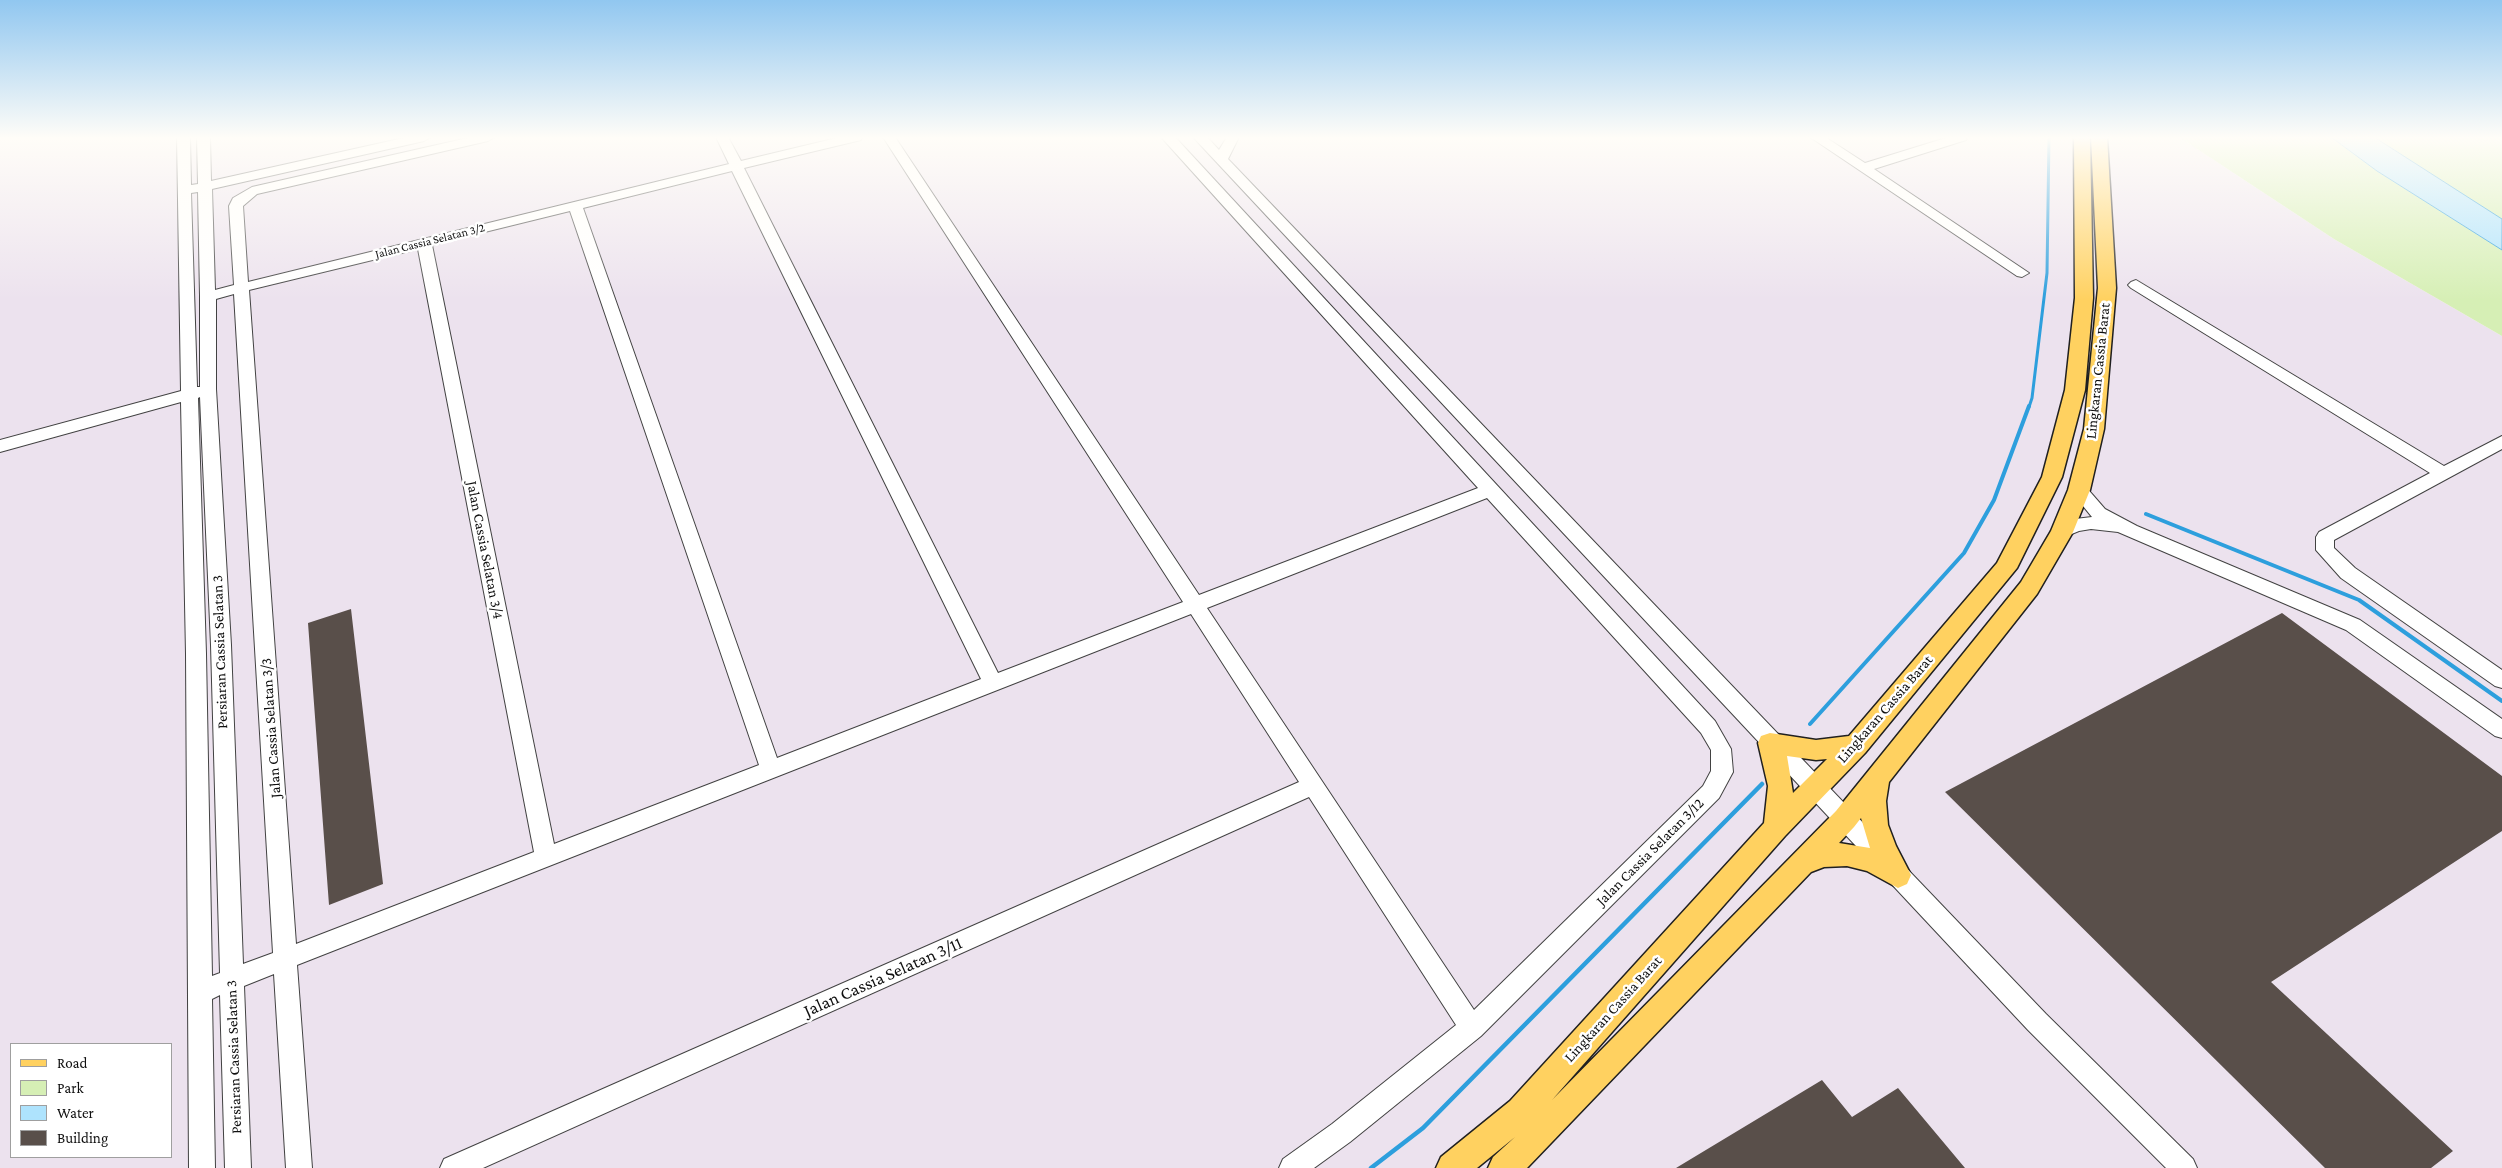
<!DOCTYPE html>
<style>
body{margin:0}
#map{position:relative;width:2502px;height:1168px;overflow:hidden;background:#fffbf0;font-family:"Crimson Pro",serif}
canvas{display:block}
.legend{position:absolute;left:10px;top:1043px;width:162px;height:115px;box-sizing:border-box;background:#fff;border:1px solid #9f9f9f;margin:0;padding:6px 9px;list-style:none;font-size:15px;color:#0f0f0f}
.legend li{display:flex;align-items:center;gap:10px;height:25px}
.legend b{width:25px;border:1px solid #9f9f9f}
</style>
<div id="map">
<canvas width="2502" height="1168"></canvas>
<ul class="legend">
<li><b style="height:6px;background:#ffd160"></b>Road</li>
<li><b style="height:14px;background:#d6efb5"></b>Park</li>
<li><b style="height:14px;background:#aee3fd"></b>Water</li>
<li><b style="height:14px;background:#594f4a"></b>Building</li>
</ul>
</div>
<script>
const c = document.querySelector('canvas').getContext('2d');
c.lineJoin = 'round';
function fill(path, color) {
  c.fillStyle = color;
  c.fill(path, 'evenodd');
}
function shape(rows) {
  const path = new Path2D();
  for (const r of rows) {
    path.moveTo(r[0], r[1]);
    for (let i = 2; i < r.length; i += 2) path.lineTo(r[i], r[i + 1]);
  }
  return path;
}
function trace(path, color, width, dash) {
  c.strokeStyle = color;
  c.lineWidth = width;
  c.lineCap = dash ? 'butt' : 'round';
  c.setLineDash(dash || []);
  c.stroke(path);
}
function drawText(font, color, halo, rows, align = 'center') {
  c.font = font + ' "Crimson Pro",serif';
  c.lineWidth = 5;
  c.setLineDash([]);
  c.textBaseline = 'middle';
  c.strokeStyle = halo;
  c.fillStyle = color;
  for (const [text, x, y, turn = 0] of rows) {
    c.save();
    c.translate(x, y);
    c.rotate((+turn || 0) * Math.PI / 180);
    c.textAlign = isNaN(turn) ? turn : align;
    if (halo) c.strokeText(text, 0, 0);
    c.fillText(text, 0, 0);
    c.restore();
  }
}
const industrial = shape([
 [0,137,2179,137,2334,239,2502,336,2502,1168,0,1168],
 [11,1044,171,1044,171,1157,11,1157]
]);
const green = shape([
 [2179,137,2331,137,2377,171,2502,250,2502,336,2334,239],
 [2374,137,2502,137,2502,219,2466,197]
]);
const water = shape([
 [2331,137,2374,137,2502,219,2502,250,2377,171,2331,137]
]);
const streamFar2 = shape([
 [2029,407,2032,398,2047,273,2049,137]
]);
const streamFar1 = shape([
 [2146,514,2359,600,2502,701],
 [1810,724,1964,553,1994,500,2029,406]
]);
const stream = shape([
 [1371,1168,1423,1128,1762,784]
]);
const building = shape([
 [351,609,383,884,329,905,308,623],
 [2282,613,2502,776,2502,831,2271,982,2453,1151,2431,1168,2325,1168,1945,792],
 [1822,1080,1852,1117,1898,1088,1965,1168,1676,1168]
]);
const minor = shape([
 [177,137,190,137,191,185,198,184,197,137,210,137,211,181,408,137,431,137,424,141,212,189,215,290,234,285,229,206,233,198,252,187,472,137,495,137,488,141,257,194,243,206,248,282,729,164,716,137,728,137,741,161,841,137,862,137,861,140,744,168,998,673,1183,602,883,137,895,137,1199,595,1478,488,1161,137,1175,137,1715,721,1731,749,1733,772,1719,798,1481,1036,1350,1142,1314,1168,1279,1168,1283,1159,1332,1124,1456,1025,1309,797,483,1168,440,1168,444,1159,1299,782,1191,614,297,965,312,1168,286,1168,274,974,244,986,251,1168,225,1168,220,995,212,999,215,1168,189,1168,186,654,181,402,0,452,0,440,181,391,177,137],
 [732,171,981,679,777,758,583,208,732,171],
 [198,192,200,296,200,387,197,387,191,193,198,192],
 [570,211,759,765,554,844,432,245,570,211],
 [418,249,534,852,296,944,249,290,418,249],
 [234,294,273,953,243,964,231,645,216,389,216,299,234,294],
 [200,397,211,645,220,973,212,976,206,654,198,398,200,397],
 [1487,498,1701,733,1711,750,1711,771,1703,786,1474,1010,1207,608,1487,498],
 [1193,137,1207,137,1219,150,1227,137,1239,137,1228,159,2046,1014,2193,1159,2197,1168,2166,1168,2028,1030,1193,137],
 [1810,137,1825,137,1865,163,1949,137,1967,137,1966,140,1874,169,2029,273,2022,277,2017,276,1810,137],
 [2136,280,2444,466,2502,436,2502,449,2334,540,2334,548,2355,568,2502,670,2502,688,2495,686,2341,578,2316,550,2316,537,2319,532,2430,473,2131,288,2128,285,2131,282,2136,280],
 [2079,484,2085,486,2105,509,2137,526,2360,620,2502,719,2502,738,2495,736,2346,630,2118,532,2091,529,2079,531,2062,538,2056,537,2053,532,2056,527,2075,519,2092,517,2070,490,2073,486,2079,484]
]);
const major = shape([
 [2074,137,2090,137,2093,298,2085,390,2062,477,2017,568,1865,753,1785,836,1552,1100,1836,811,2021,582,2051,531,2068,490,2084,429,2098,288,2091,137,2107,137,2116,288,2104,429,2090,490,2073,532,2037,594,1889,782,1886,801,1888,825,1896,846,1911,875,1907,884,1898,888,1867,871,1847,866,1824,867,1811,872,1527,1168,1488,1168,1493,1157,1515,1137,1477,1168,1436,1168,1441,1157,1510,1101,1764,823,1768,786,1758,743,1761,736,1770,733,1816,740,1849,736,1997,563,2042,477,2065,390,2075,298,2074,137],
 [1787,756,1816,760,1827,759,1793,793,1787,756],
 [1861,818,1870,848,1839,843,1854,827,1861,818]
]);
const farStreetnames = [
 ["Jalan Cassia Selatan 3/2",430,241,-14]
];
const streetNames = [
 ["Lingkaran Cassia Barat",2098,371,-84],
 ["Jalan Cassia Selatan 3/4",485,550,79],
 ["Persiaran Cassia Selatan 3",220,652,-92],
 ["Lingkaran Cassia Barat",1885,709,-49],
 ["Jalan Cassia Selatan 3/3",271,728,-94],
 ["Jalan Cassia Selatan 3/12",1650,852,-45],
 ["Lingkaran Cassia Barat",1613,1009,-48],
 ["Persiaran Cassia Selatan 3",234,1057,-92]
];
const nearStreetnames = [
 ["Jalan Cassia Selatan 3/11",883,977,-24]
];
fill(industrial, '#ece2ee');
fill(green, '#d6efb5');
fill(water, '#aee3fd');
trace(water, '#2d9fdd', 1);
trace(streamFar2, '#2d9fdd', 3);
trace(streamFar1, '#2d9fdd', 4);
trace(stream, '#2d9fdd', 4.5);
fill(building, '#594f4a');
trace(minor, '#424242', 2);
trace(major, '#202020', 3);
fill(minor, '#fff');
fill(major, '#ffd160');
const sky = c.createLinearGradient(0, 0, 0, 300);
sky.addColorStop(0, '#91c7f0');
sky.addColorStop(0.46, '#fffdf8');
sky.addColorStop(1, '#fffdf800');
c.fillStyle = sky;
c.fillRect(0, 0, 2502, 300);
drawText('12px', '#0f0f0f', '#fff', farStreetnames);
drawText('15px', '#0f0f0f', '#fff', streetNames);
drawText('18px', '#0f0f0f', '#fff', nearStreetnames);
</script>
